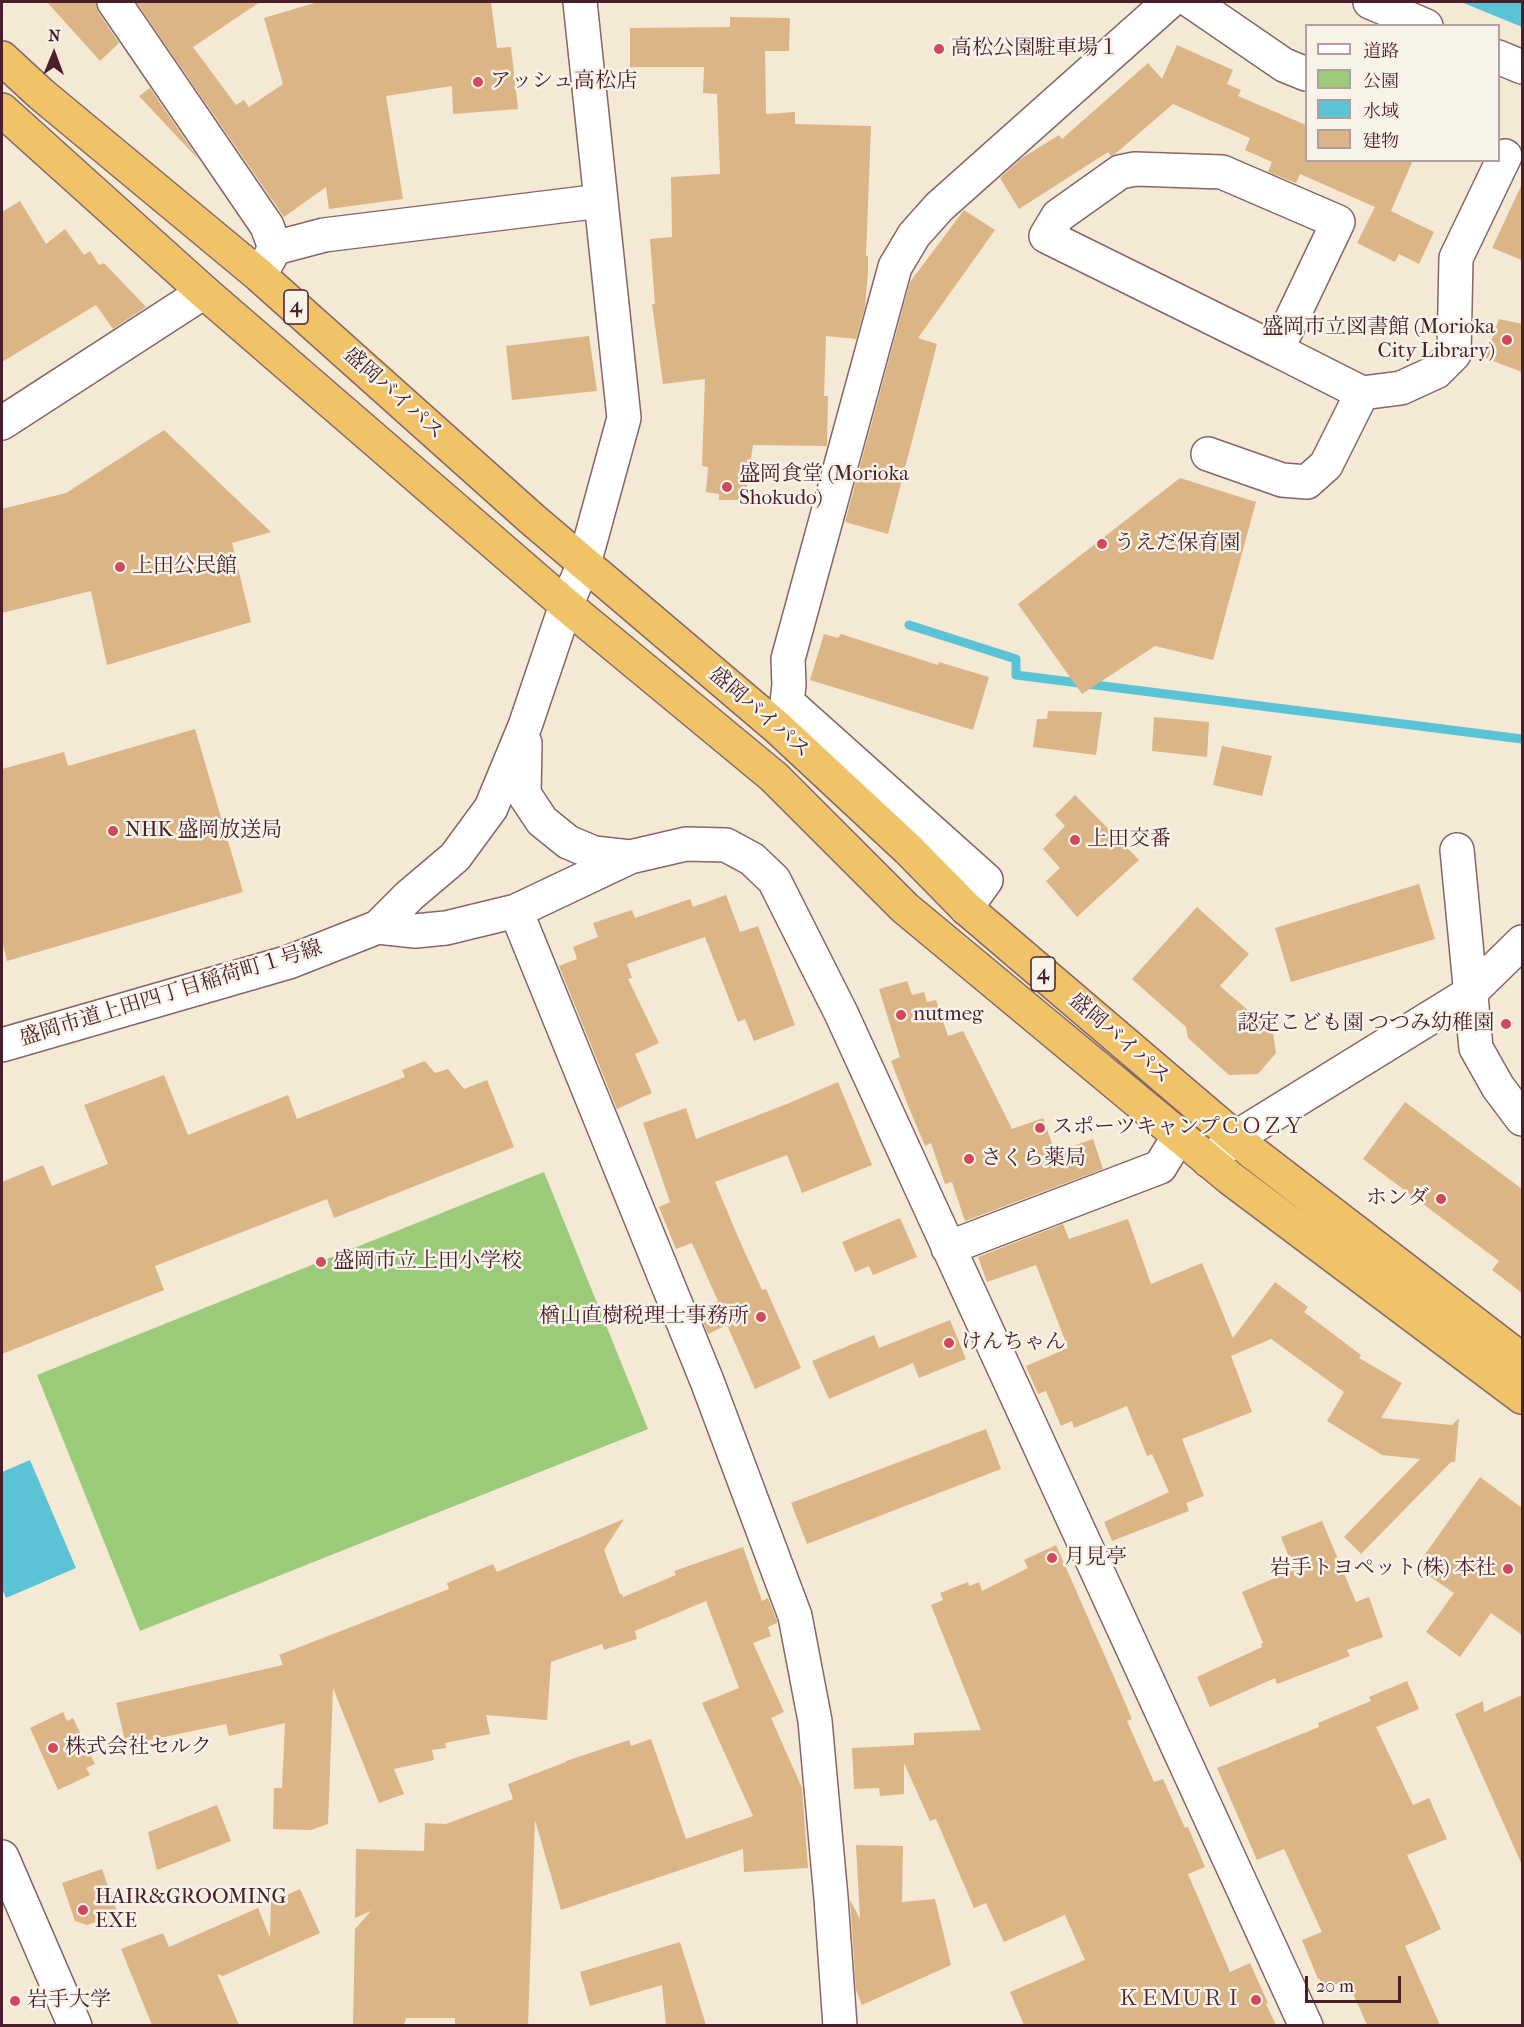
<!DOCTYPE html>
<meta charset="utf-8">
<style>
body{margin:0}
#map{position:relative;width:1524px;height:2027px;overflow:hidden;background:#f4e9d5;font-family:"IM FELL French Canon","Noto Serif JP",serif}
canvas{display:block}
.frame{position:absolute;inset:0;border:3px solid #4a1f2b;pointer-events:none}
.legend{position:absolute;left:1305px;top:24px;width:195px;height:138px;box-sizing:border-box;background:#f7f3e8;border:2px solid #b29e9c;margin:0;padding:8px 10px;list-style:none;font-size:18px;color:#4a1f2b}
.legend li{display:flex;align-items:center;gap:12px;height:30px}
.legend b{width:30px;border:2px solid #b29e9c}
.north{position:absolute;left:24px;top:24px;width:60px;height:60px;-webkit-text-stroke:4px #f7f3e8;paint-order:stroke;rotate:1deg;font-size:16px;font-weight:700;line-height:24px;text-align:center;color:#4a1f2b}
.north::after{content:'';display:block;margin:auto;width:21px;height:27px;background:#4a1f2b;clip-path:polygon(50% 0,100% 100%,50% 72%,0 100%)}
.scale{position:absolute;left:1305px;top:1976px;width:96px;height:27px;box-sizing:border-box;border:3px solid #4a1f2b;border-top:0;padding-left:8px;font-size:18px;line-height:21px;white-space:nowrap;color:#4a1f2b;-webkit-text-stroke:4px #f7f3e8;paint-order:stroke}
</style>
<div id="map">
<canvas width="1524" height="2027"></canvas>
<div class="frame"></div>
<ul class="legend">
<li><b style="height:8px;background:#fff"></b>道路</li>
<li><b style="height:16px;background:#9bca78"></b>公園</li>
<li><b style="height:16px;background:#5ac4d6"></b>水域</li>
<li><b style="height:16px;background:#dbb586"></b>建物</li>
</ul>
<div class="north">N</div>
<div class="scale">20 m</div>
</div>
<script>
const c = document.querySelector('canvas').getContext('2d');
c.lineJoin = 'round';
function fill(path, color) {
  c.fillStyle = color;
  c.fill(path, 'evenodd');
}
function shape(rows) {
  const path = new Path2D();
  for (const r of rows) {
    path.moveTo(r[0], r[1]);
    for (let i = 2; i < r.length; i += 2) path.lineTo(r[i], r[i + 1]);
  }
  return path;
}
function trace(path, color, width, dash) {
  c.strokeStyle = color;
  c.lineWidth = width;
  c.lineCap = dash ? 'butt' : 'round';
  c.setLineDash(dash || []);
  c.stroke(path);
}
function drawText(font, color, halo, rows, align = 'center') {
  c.font = font + ' "IM FELL French Canon","Noto Serif JP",serif';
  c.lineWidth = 5;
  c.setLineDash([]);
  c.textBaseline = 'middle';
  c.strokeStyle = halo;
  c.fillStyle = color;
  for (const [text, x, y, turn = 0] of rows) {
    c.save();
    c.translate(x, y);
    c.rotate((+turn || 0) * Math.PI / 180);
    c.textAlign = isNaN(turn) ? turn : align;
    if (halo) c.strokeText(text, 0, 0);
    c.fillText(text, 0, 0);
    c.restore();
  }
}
const green = shape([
 [544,1172,648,1429,140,1631,37,1375]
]);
const water = shape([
 [1461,2,1522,2,1522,27],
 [30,1460,76,1568,6,1598,2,1588,2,1472]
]);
const stream = shape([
 [909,625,1016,659,1016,675,1522,739]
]);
const building = shape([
 [47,2,96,2,99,13,119,43,100,61],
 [136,2,260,2,193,47,236,105,244,100,249,107,283,84,264,18,318,2,491,2,497,48,511,47,518,109,453,114,452,86,386,96,403,199,329,209,326,187,284,217],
 [730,17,790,18,789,51,765,51,766,114,795,112,795,124,871,126,866,256,868,256,868,272,865,307,856,339,826,336,824,396,828,396,827,446,753,445,745,500,719,500,719,494,706,492,708,467,702,466,705,379,663,384,652,304,655,304,650,239,672,237,671,177,720,174,717,94,703,93,704,67,630,67,630,28,730,27],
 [1177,45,1233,70,1227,84,1241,90,1238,96,1306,125,1306,160,1413,160,1391,211,1434,232,1419,264,1399,254,1395,262,1357,243,1375,207,1300,174,1296,183,1268,172,1272,162,1245,150,1250,138,1173,104,1115,154,1111,156,1108,152,1019,209,1000,178,1022,158,1059,135,1062,139,1148,63,1162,79],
 [150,88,199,160,139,96],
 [1522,184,1522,260,1492,248],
 [20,201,46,244,65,229,84,255,90,251,99,265,104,263,146,307,113,329,96,305,2,362,2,212],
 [964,210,995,230,918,338,937,344,888,534,845,522,910,282],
 [1499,319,1522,324,1522,372,1485,358],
 [589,336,597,391,512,400,506,346],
 [164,430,271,532,232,543,251,622,107,665,91,591,2,613,2,509,66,493],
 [1180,478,1256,502,1213,660,1155,646,1082,694,1018,604],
 [824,634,838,638,841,634,938,665,939,662,989,677,973,730,810,680],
 [1048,711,1102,712,1096,755,1033,747,1037,719,1047,719],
 [1154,717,1209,722,1207,757,1152,751],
 [195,729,243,892,7,961,2,941,2,769,64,752,68,766],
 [1222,746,1272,756,1262,796,1213,785],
 [1075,795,1139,860,1077,917,1046,881,1060,868,1043,849,1065,826,1055,815],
 [1419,884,1435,939,1291,982,1275,928],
 [726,895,740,932,758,926,795,1025,754,1041,745,1019,738,1022,705,937,627,964,632,978,628,979,659,1043,635,1054,652,1093,617,1109,559,966,577,959,573,947,598,937,593,923,632,910,635,918,690,899,693,907],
 [1197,907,1249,954,1220,986,1273,1032,1276,1053,1258,1074,1229,1075,1188,1038,1186,1027,1132,979],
 [907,981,912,995,924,992,927,1002,936,1000,948,1036,963,1031,1012,1129,1043,1118,1055,1152,1093,1139,1103,1169,965,1221,952,1182,945,1184,931,1143,925,1146,909,1108,891,1061,900,1057,879,989],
 [425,1061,435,1073,448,1069,464,1089,487,1080,514,1147,334,1218,327,1199,155,1266,164,1290,2,1354,2,1182,43,1165,52,1186,108,1164,84,1105,164,1075,188,1135,288,1095,297,1119,405,1077,402,1070],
 [838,1082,872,1165,802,1193,787,1155,715,1182,738,1237,762,1290,766,1289,801,1368,755,1389,727,1325,708,1334,698,1309,718,1301,692,1243,676,1249,659,1207,670,1202,643,1123,686,1108,696,1139,787,1104],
 [1405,1102,1522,1189,1522,1293,1492,1270,1499,1261,1363,1159],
 [900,1218,917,1257,873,1275,869,1266,855,1272,842,1242],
 [1128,1219,1151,1284,1202,1263,1233,1338,1275,1282,1308,1307,1304,1312,1361,1355,1359,1358,1402,1383,1381,1418,1452,1425,1459,1418,1455,1462,1451,1462,1361,1554,1344,1537,1420,1459,1382,1455,1327,1421,1344,1392,1271,1339,1231,1356,1252,1412,1182,1439,1204,1496,1186,1503,1189,1511,1112,1541,1104,1522,1169,1492,1152,1454,1147,1456,1127,1406,1074,1428,1072,1421,1061,1426,1046,1391,1038,1394,1026,1366,1068,1348,1036,1265,987,1282,978,1257,1063,1224,1069,1239],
 [950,1320,966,1359,919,1378,913,1363,829,1399,812,1361,874,1335,879,1348],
 [986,1429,1001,1469,807,1544,791,1503],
 [1480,1477,1522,1508,1522,1635,1491,1613,1460,1657,1426,1632,1454,1593,1416,1567],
 [624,1519,604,1550,620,1594,622,1594,623,1597,676,1575,674,1571,743,1547,762,1601,768,1598,777,1621,777,1623,768,1627,771,1636,753,1643,784,1712,771,1718,802,1788,808,1868,744,1872,743,1849,561,1910,535,1820,528,2025,455,2025,455,2018,406,2018,404,2025,353,2025,355,1929,371,1911,355,1918,356,1849,424,1851,425,1823,446,1824,513,1799,508,1784,566,1762,566,1761,629,1740,631,1746,651,1739,686,1839,753,1816,702,1703,739,1688,706,1601,635,1631,637,1639,604,1650,602,1644,551,1662,547,1720,486,1715,490,1734,445,1743,446,1748,432,1750,434,1760,394,1769,404,1794,379,1803,333,1688,328,1824,311,1830,273,1829,274,1788,282,1788,285,1723,229,1736,226,1724,126,1745,116,1703,283,1665,279,1655,449,1589,447,1583,493,1564,497,1572],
 [1322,1521,1356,1602,1369,1597,1383,1637,1347,1650,1350,1656,1277,1684,1275,1678,1210,1707,1197,1677,1262,1647,1261,1644,1263,1643,1242,1592,1294,1570,1281,1537],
 [1056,1545,1111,1670,1132,1719,1127,1721,1154,1782,1163,1779,1185,1828,1188,1827,1205,1867,1188,1874,1230,1972,1250,1963,1268,2003,1266,2004,1276,2025,1024,2025,1010,1992,1085,1960,1065,1915,1004,1942,986,1903,974,1908,936,1819,930,1821,904,1763,904,1794,880,1796,879,1788,854,1789,852,1748,914,1745,914,1733,981,1730,931,1605,943,1600,940,1593,968,1582,969,1586,979,1582,982,1591,1028,1568,1024,1560],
 [1407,1681,1419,1709,1376,1727,1413,1805,1429,1798,1447,1839,1407,1855,1441,1929,1405,1946,1440,2025,1367,2025,1347,1980,1324,1989,1319,1978,1318,1979,1302,1940,1322,1932,1284,1849,1257,1860,1217,1768,1319,1727,1318,1723,1371,1701,1369,1697],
 [1522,1695,1522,1865,1455,1714,1483,1701,1484,1712],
 [63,1712,67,1721,73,1718,95,1764,86,1768,90,1775,58,1790,30,1728],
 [217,1805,231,1841,157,1870,148,1832],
 [856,1845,903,1846,902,1902,935,1899,951,1965,862,2005,856,1990,850,1900,860,1919],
 [102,1869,118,1914,87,1925,75,1921,62,1883],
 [300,1889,320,1933,223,1976,217,1974,239,2025,152,2025,121,1949,163,1933,169,1947,258,1908,270,1938,271,1902],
 [680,1942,706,2025,666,2025,662,1985,590,2006,580,1972]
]);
const minor = shape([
 [114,2,267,226,275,248,265,266],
 [1192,2,1284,65,1306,74],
 [1370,2,1426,26],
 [1498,57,1522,67],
 [1135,169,1222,172,1338,222,1277,350,1046,236,1058,216,1120,172,1135,169],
 [275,248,324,235,601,201],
 [1277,350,1362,393,1401,388,1436,372,1454,354,1456,258,1505,156],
 [2,423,204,292],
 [1208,454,1282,480,1307,482,1326,465,1362,393],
 [525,743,524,794,542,821,568,842,594,853,630,857],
 [1457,850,1476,1048,1498,1087,1522,1119],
 [966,908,986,880,787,702,789,685,788,659,895,267,914,235,939,207,1169,2],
 [516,911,707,1381,795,1616,815,1721,831,1898,840,2026],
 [378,927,415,931,446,928,516,911,630,857,686,844,726,845,752,859,774,880,841,1013,1306,2026],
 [2,1045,289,962,378,927,409,896,455,857,491,808,525,726,566,605,584,564,624,418,580,2],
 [1209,1161,1235,1138,1470,993,1522,942],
 [948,1248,1160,1167,1179,1136],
 [2,1857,75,2026]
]);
const highway = shape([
 [2,58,41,94,259,275,532,519,778,728,908,849,966,908,1252,1152,1522,1360],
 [2,110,204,292,566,605,774,777,905,908,1230,1178,1522,1397]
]);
const markers = [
 [939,49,6,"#d1495b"],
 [478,82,6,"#d1495b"],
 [1507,340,6,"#d1495b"],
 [727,487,6,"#d1495b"],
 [1102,544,6,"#d1495b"],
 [120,567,6,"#d1495b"],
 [113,831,6,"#d1495b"],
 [1075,840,6,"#d1495b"],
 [901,1015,6,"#d1495b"],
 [1506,1024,6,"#d1495b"],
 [1040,1128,6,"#d1495b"],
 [969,1159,6,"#d1495b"],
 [1441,1199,6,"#d1495b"],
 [321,1262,6,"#d1495b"],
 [761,1317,6,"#d1495b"],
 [949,1343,6,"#d1495b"],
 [1052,1558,6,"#d1495b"],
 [1508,1569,6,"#d1495b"],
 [53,1748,6,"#d1495b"],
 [83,1910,6,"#d1495b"],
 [1256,2000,6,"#d1495b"],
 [15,2001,6,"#d1495b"]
];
const shields = [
 [296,307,24],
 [1043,974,24]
];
const shieldNames = [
 ["4",296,307],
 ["4",1043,974]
];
const poiNames = [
 ["高松公園駐車場１",951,49],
 ["アッシュ高松店",490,82],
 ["盛岡市立図書館 (Morioka",1495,328,"right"],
 ["City Library)",1495,352,"right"],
 ["盛岡食堂 (Morioka",739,475],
 ["Shokudo)",739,499],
 ["うえだ保育園",1114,544],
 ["上田公民館",132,567],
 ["NHK 盛岡放送局",125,831],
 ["上田交番",1087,840],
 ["nutmeg",913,1015],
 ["認定こども園 つつみ幼稚園",1494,1024,"right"],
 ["スポーツキャンプＣＯＺＹ",1052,1128],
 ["さくら薬局",981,1159],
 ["ホンダ",1429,1199,"right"],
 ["盛岡市立上田小学校",333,1262],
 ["楢山直樹税理士事務所",749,1317,"right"],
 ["けんちゃん",961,1343],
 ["月見亭",1064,1558],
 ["岩手トヨペット(株) 本社",1496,1569,"right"],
 ["株式会社セルク",65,1748],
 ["HAIR&GROOMING",95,1898],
 ["EXE",95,1922],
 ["ＫＥＭＵＲＩ",1244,2000,"right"],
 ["岩手大学",27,2001]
];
const streetNames = [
 ["盛岡バイパス",393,394,42],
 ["盛岡バイパス",759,713,41],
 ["盛岡市道上田四丁目稲荷町１号線",171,994,-17],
 ["盛岡バイパス",1119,1039,41]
];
fill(green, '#9bca78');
fill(water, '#5ac4d6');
trace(stream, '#5ac4d6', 9);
fill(building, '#dbb586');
trace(minor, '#866666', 36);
trace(highway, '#866666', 36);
trace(minor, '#fff', 33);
trace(highway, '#f1c369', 33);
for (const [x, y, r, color] of markers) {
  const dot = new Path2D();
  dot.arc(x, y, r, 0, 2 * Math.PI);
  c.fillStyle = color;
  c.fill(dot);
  trace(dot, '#f7f3e8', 2);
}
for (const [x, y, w] of shields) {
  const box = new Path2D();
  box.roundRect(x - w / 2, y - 17, w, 34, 4.5);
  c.fillStyle = '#f7f3e8';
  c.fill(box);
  trace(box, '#4a1f2b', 1.5);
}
drawText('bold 20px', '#4a1f2b', null, shieldNames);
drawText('21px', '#4a1f2b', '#f7f3e8', poiNames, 'left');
drawText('21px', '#4a1f2b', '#f7f3e8', streetNames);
</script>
